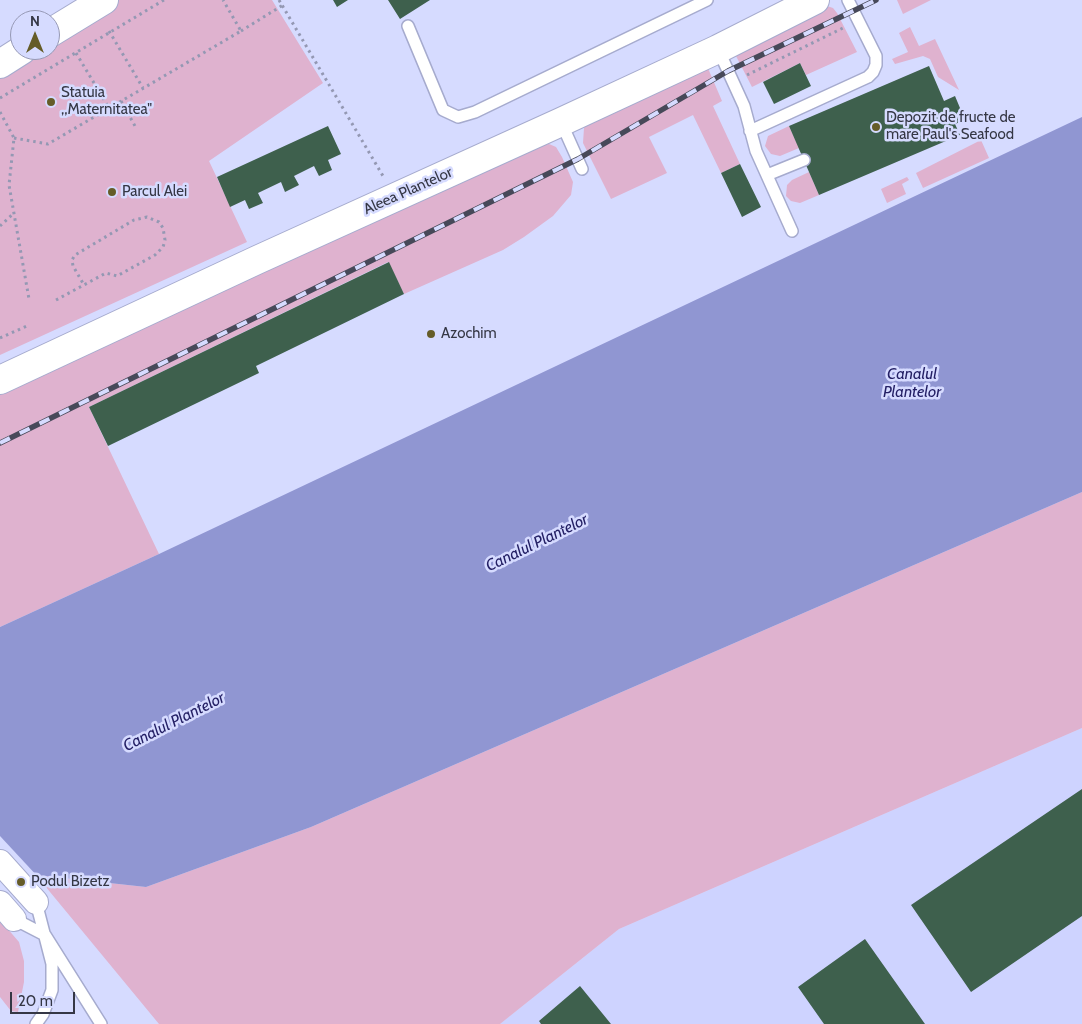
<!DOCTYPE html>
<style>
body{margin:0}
#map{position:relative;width:1082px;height:1024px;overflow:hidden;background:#d6dbff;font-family:Cabin,sans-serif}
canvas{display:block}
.north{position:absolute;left:10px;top:10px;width:50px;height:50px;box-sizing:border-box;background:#d6dbff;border:1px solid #9699b5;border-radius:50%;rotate:0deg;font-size:14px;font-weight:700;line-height:20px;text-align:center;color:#353745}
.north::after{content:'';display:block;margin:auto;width:18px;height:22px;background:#655c28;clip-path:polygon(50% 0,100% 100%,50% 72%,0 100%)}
.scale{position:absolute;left:10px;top:992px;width:65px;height:22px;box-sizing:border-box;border:2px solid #353745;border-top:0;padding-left:6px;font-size:15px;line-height:18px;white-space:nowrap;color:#353745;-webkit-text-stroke:4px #d6dbff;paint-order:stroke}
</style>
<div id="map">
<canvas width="1082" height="1024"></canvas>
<div class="north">N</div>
<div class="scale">20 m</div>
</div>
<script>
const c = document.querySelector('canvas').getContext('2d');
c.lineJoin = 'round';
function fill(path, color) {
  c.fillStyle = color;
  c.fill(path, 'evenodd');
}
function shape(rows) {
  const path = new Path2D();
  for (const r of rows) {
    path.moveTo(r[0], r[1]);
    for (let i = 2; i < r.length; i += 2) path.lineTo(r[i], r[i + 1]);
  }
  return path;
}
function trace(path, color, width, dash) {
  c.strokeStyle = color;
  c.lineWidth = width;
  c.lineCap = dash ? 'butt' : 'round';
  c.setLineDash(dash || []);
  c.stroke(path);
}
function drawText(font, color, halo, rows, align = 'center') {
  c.font = font + ' Cabin,sans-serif';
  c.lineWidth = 5;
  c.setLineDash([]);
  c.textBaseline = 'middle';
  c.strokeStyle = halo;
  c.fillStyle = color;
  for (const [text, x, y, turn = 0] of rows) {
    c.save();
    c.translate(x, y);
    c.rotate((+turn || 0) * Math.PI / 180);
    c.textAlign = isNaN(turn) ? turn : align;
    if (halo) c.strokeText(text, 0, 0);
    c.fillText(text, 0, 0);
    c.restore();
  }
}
const built = shape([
 [1082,728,1082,1024,500,1024,619,929]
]);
const green = shape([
 [104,0,272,0,323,83,209,161,247,242,0,355,0,64,22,50,50,50,50,33],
 [897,0,931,0,903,14],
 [827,6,833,8,837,13,857,52,806,75,800,63,752,87,736,56,739,49],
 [910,27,919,46,935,39,959,90,938,77,930,59,923,56,895,64,892,59,908,52,899,33],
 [707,66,722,101,713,106,740,164,721,173,693,115,649,137,667,173,611,199,583,143,584,128,587,123],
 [789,126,799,148,780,156,771,154,765,146,768,136],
 [981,140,989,158,923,188,916,173],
 [549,144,556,147,562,157,573,182,571,195,553,216,524,237,503,250,404,294,388,262,89,407,159,554,0,627,0,390,542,145],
 [809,172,819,195,800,203,791,201,786,196,787,185,792,180],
 [907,177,909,180,902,184,906,194,887,203,881,189],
 [1082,492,1082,728,619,929,500,1024,159,1024,36,875,146,887,311,827],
 [0,920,19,942,24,961,24,982,18,1012,11,1011,0,997]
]);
const water = shape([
 [1082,117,1082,492,311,827,146,887,36,875,0,905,0,627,159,554]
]);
const pier = shape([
 [0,836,39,878,0,908]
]);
const building = shape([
 [333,0,348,0,337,7],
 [388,0,430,0,400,19],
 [800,63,811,86,774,104,763,82],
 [929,66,944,101,955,96,965,120,955,124,960,135,819,195,789,126],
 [328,126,341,154,328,160,332,170,319,176,314,166,294,176,299,185,285,192,281,182,258,193,263,203,249,209,245,200,230,207,217,177],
 [740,164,761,207,742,217,721,173],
 [389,262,404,294,256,366,259,373,108,446,89,407],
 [1082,789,1082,916,971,992,911,905],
 [865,939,925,1024,824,1024,798,987],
 [580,986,611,1024,541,1024,539,1021]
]);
const path = shape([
 [279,0,383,176],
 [109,31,143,88],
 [241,31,283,5],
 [76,53,109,108],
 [747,75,845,27],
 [0,98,164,0],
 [121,101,135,126],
 [0,112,14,138,9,185,29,299],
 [14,138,48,144,241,31,223,0],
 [0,226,14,213],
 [56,300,106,273,117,276,155,255,163,247,165,240,163,228,159,222,147,217,134,220,75,255,72,260,73,266,84,285],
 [0,338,27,326]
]);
const lane = shape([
 [408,26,443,110,458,117,475,112,707,0],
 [718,49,744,106,756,151,792,231],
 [561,122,582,169],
 [750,131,868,77,873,72,876,65,876,56,848,0],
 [767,175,804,160],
 [36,902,52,964,52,990,43,1014,36,1024],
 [14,919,45,935,101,1024]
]);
const street = shape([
 [0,862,36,902],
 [0,903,14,919]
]);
const secondary = shape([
 [50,33,104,0],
 [0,64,22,50],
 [0,380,257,260,561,122,718,49,815,0]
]);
const rail = shape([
 [0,443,578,159,728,71,876,0]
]);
const markers = [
 [51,102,5,"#655c28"],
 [876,127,5,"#655c28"],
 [112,192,5,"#655c28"],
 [431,334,5,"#655c28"],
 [21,882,5,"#655c28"]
];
const poiNames = [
 ["Statuia",61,93],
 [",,Maternitatea\"",61,110],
 ["Depozit de fructe de",886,118],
 ["mare Paul's Seafood",886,135],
 ["Parcul Alei",122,192],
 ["Azochim",441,334],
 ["Podul Bizetz",31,882]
];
const streetNames = [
 ["Aleea Plantelor",408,191,-24]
];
const waterNames = [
 ["Canalul",912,374],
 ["Plantelor",912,392],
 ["Canalul Plantelor",537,543,-26],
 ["Canalul Plantelor",174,722,-27]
];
fill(built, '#ced3ff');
fill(green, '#dfb2cf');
fill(water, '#9096d2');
fill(pier, '#d6dbff');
fill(building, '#3e604d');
trace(lane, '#a6abce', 14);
trace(street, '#a6abce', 26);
trace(secondary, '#a6abce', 30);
trace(path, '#9498b3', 3, [2.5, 4]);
trace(lane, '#fff', 11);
trace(street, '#fff', 24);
trace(secondary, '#fff', 28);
trace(rail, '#474959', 5.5);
trace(rail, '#d6dbff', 4, [11]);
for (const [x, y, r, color] of markers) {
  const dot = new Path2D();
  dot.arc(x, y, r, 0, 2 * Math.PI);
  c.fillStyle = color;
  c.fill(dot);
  trace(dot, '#d6dbff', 2);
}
drawText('15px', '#353745', '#d6dbff', poiNames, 'left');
drawText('15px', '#353745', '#d6dbff', streetNames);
drawText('italic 16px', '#242065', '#d6dbff', waterNames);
</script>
